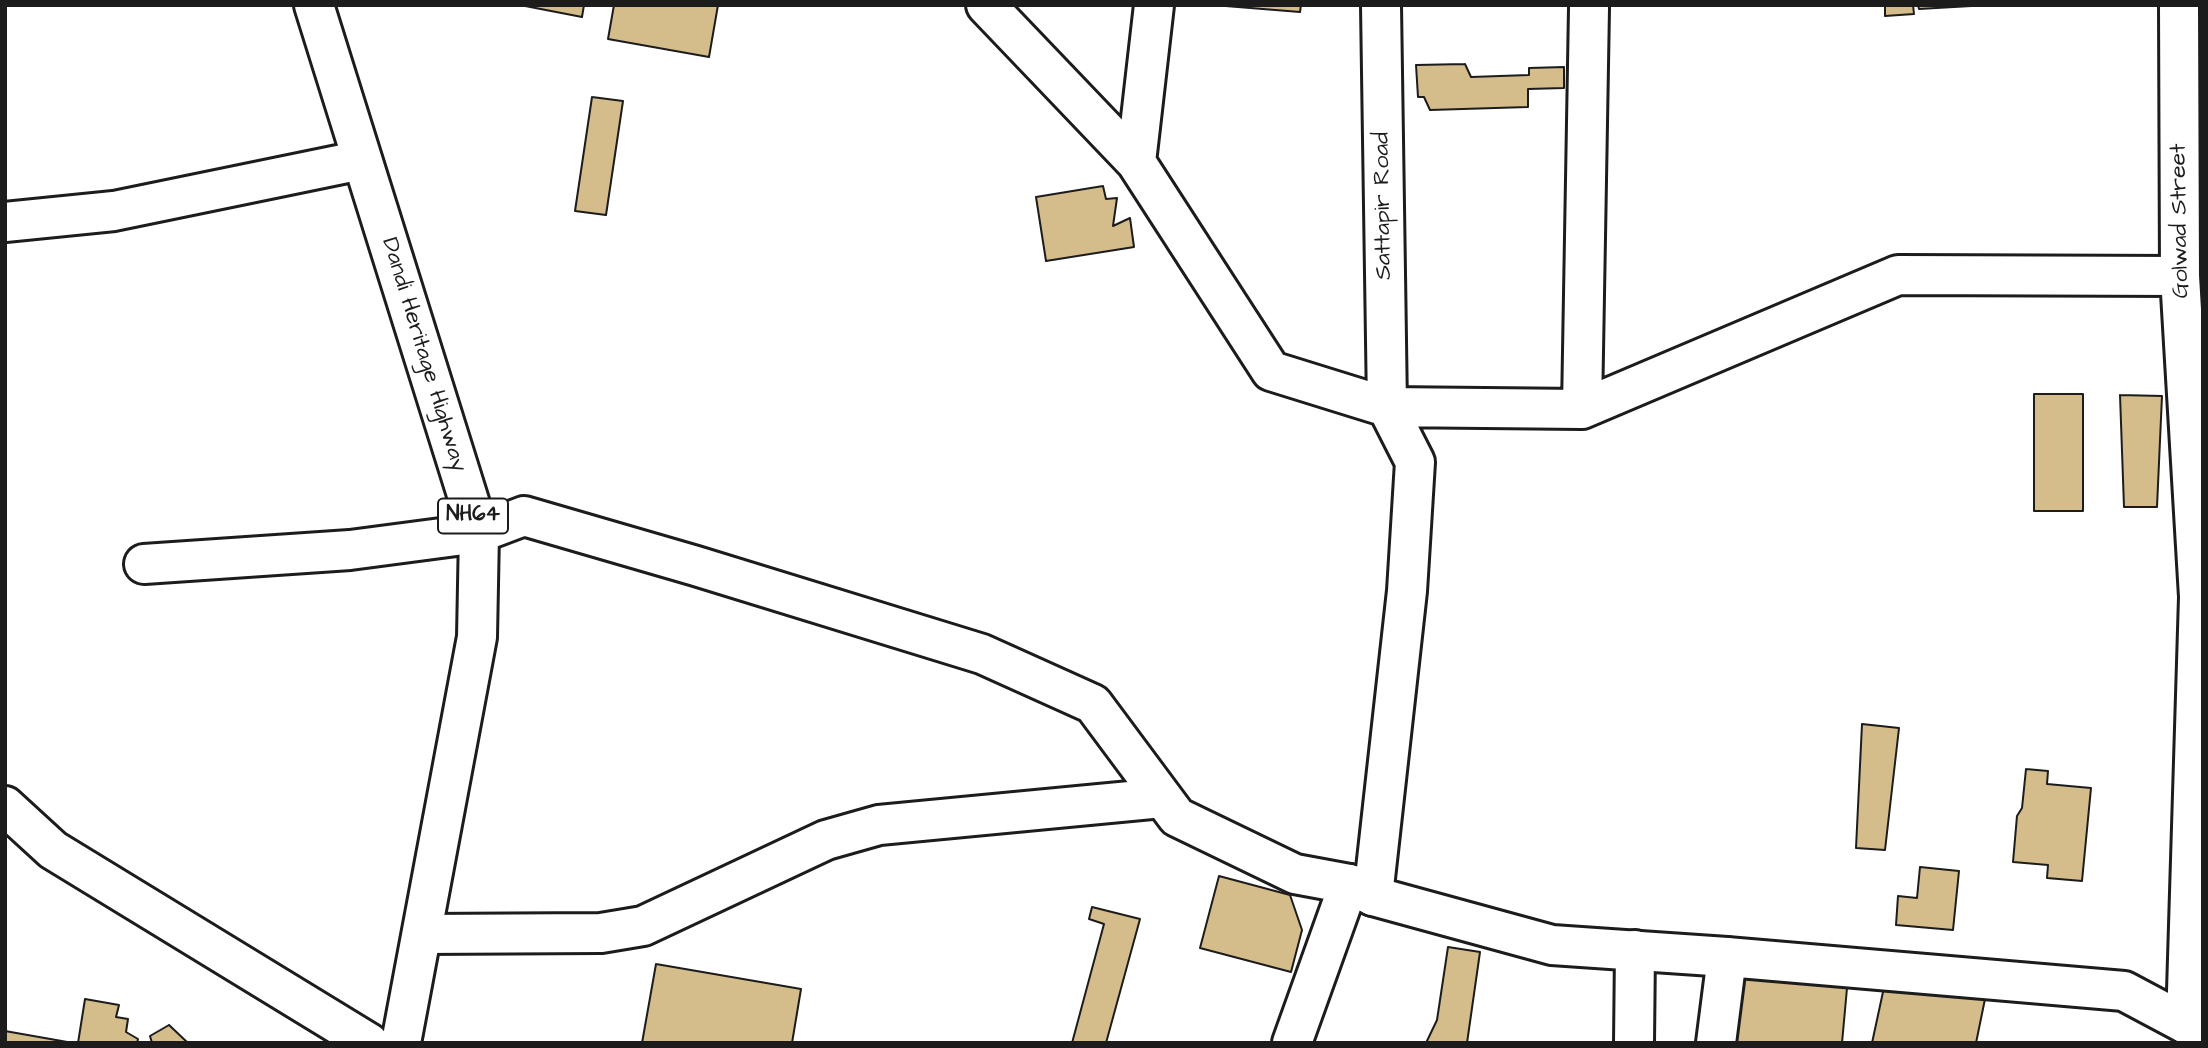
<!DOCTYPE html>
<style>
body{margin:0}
#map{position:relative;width:2208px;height:1048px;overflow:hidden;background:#fff;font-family:"Architects Daughter",sans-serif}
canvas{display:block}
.frame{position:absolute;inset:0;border:7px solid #1c1c1c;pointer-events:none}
</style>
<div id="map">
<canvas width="2208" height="1048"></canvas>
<div class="frame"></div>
</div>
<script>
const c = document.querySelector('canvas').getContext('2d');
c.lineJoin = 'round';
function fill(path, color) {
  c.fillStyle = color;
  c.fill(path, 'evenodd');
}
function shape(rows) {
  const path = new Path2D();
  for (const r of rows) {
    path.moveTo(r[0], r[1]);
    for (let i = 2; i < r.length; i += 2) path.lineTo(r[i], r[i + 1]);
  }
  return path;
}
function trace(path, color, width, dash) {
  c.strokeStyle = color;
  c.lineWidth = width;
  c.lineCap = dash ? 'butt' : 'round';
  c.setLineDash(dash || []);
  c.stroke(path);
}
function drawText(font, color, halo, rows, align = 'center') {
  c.font = font + ' "Architects Daughter",sans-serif';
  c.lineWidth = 5;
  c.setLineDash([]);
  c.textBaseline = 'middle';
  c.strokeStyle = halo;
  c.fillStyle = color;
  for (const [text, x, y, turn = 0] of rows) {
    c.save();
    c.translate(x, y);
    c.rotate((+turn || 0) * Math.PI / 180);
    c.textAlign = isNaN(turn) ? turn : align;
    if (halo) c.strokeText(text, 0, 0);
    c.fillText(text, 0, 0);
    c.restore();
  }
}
const building = shape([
 [520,5,584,5,582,17,520,5],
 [614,5,718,5,709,57,608,39,614,5],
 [1213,5,1301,5,1300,12,1213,5],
 [1885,5,1913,5,1914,14,1885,16,1885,5],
 [1918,5,1989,5,1919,9,1918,5],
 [1465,64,1471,77,1529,75,1529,68,1564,67,1564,88,1528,89,1528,107,1430,110,1424,97,1418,97,1416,65,1465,64],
 [592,97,623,101,606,215,575,211,592,97],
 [1103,186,1106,199,1117,198,1113,226,1130,218,1134,247,1046,261,1036,197,1103,186],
 [2034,394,2083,394,2083,511,2034,511,2034,394],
 [2120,395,2162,396,2157,507,2124,507,2120,395],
 [1862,724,1899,728,1885,850,1856,848,1862,724],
 [2026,769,2048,771,2047,784,2091,788,2082,881,2047,878,2048,865,2013,862,2017,816,2022,808,2026,769],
 [1920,867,1959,871,1953,930,1896,925,1898,896,1917,898,1920,867],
 [1219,876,1290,895,1302,930,1291,972,1200,948,1219,876],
 [1092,907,1140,919,1106,1043,1072,1043,1104,924,1089,919,1092,907],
 [1448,947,1480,952,1467,1043,1426,1043,1437,1020,1448,947],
 [656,964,801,989,792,1043,642,1043,656,964],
 [1742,967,1848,977,1842,1043,1734,1043,1742,967],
 [1886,978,1985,999,1976,1043,1872,1043,1886,978],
 [85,999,119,1005,116,1017,128,1019,126,1032,138,1039,137,1043,78,1043,85,999],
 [169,1025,188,1043,152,1043,150,1036,169,1025],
 [5,1031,73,1043,5,1043,5,1031]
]);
const minor = shape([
 [986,5,1136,162,1271,371,1387,407,1582,409,1898,275,2180,276],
 [2179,5,2180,276,2199,597,2186,1024],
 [1136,162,1154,5],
 [5,222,114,211,362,160],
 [1582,409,1589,8],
 [144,564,350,550,479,533],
 [1373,896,1407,591,1415,462,1387,407,1381,5],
 [422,934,601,933,643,926,826,840,879,825,1162,798],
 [1292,1043,1349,884],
 [1634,1043,1635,950],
 [1716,1043,1727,957]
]);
const major = shape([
 [479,533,524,516,696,566,982,654,1093,704,1177,817,1295,874,1349,884,1373,896,1552,945,1727,957,2124,991,2186,1024,2203,1027],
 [5,806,53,850,369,1043]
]);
const highway = shape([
 [314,5,479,533,477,637,401,1043]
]);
const shields = [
 [473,516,70]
];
const shieldNames = [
 ["NH64",473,516]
];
const streetNames = [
 ["Sattapir Road",1384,206,-91],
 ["Golwad Street",2181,221,-91],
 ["Dandi Heritage Highway",423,355,73]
];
fill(building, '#d4bc8b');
trace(building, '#1c1c1c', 2);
trace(minor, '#1c1c1c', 44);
trace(major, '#1c1c1c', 44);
trace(highway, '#1c1c1c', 44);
trace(minor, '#fff', 38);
trace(major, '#fff', 38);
trace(highway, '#fff', 38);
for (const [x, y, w] of shields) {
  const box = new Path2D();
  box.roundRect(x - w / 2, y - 17.5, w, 35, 5);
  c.fillStyle = '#fff';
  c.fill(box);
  trace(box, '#1c1c1c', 2);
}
drawText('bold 21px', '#1c1c1c', null, shieldNames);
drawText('23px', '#1c1c1c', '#fff', streetNames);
</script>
